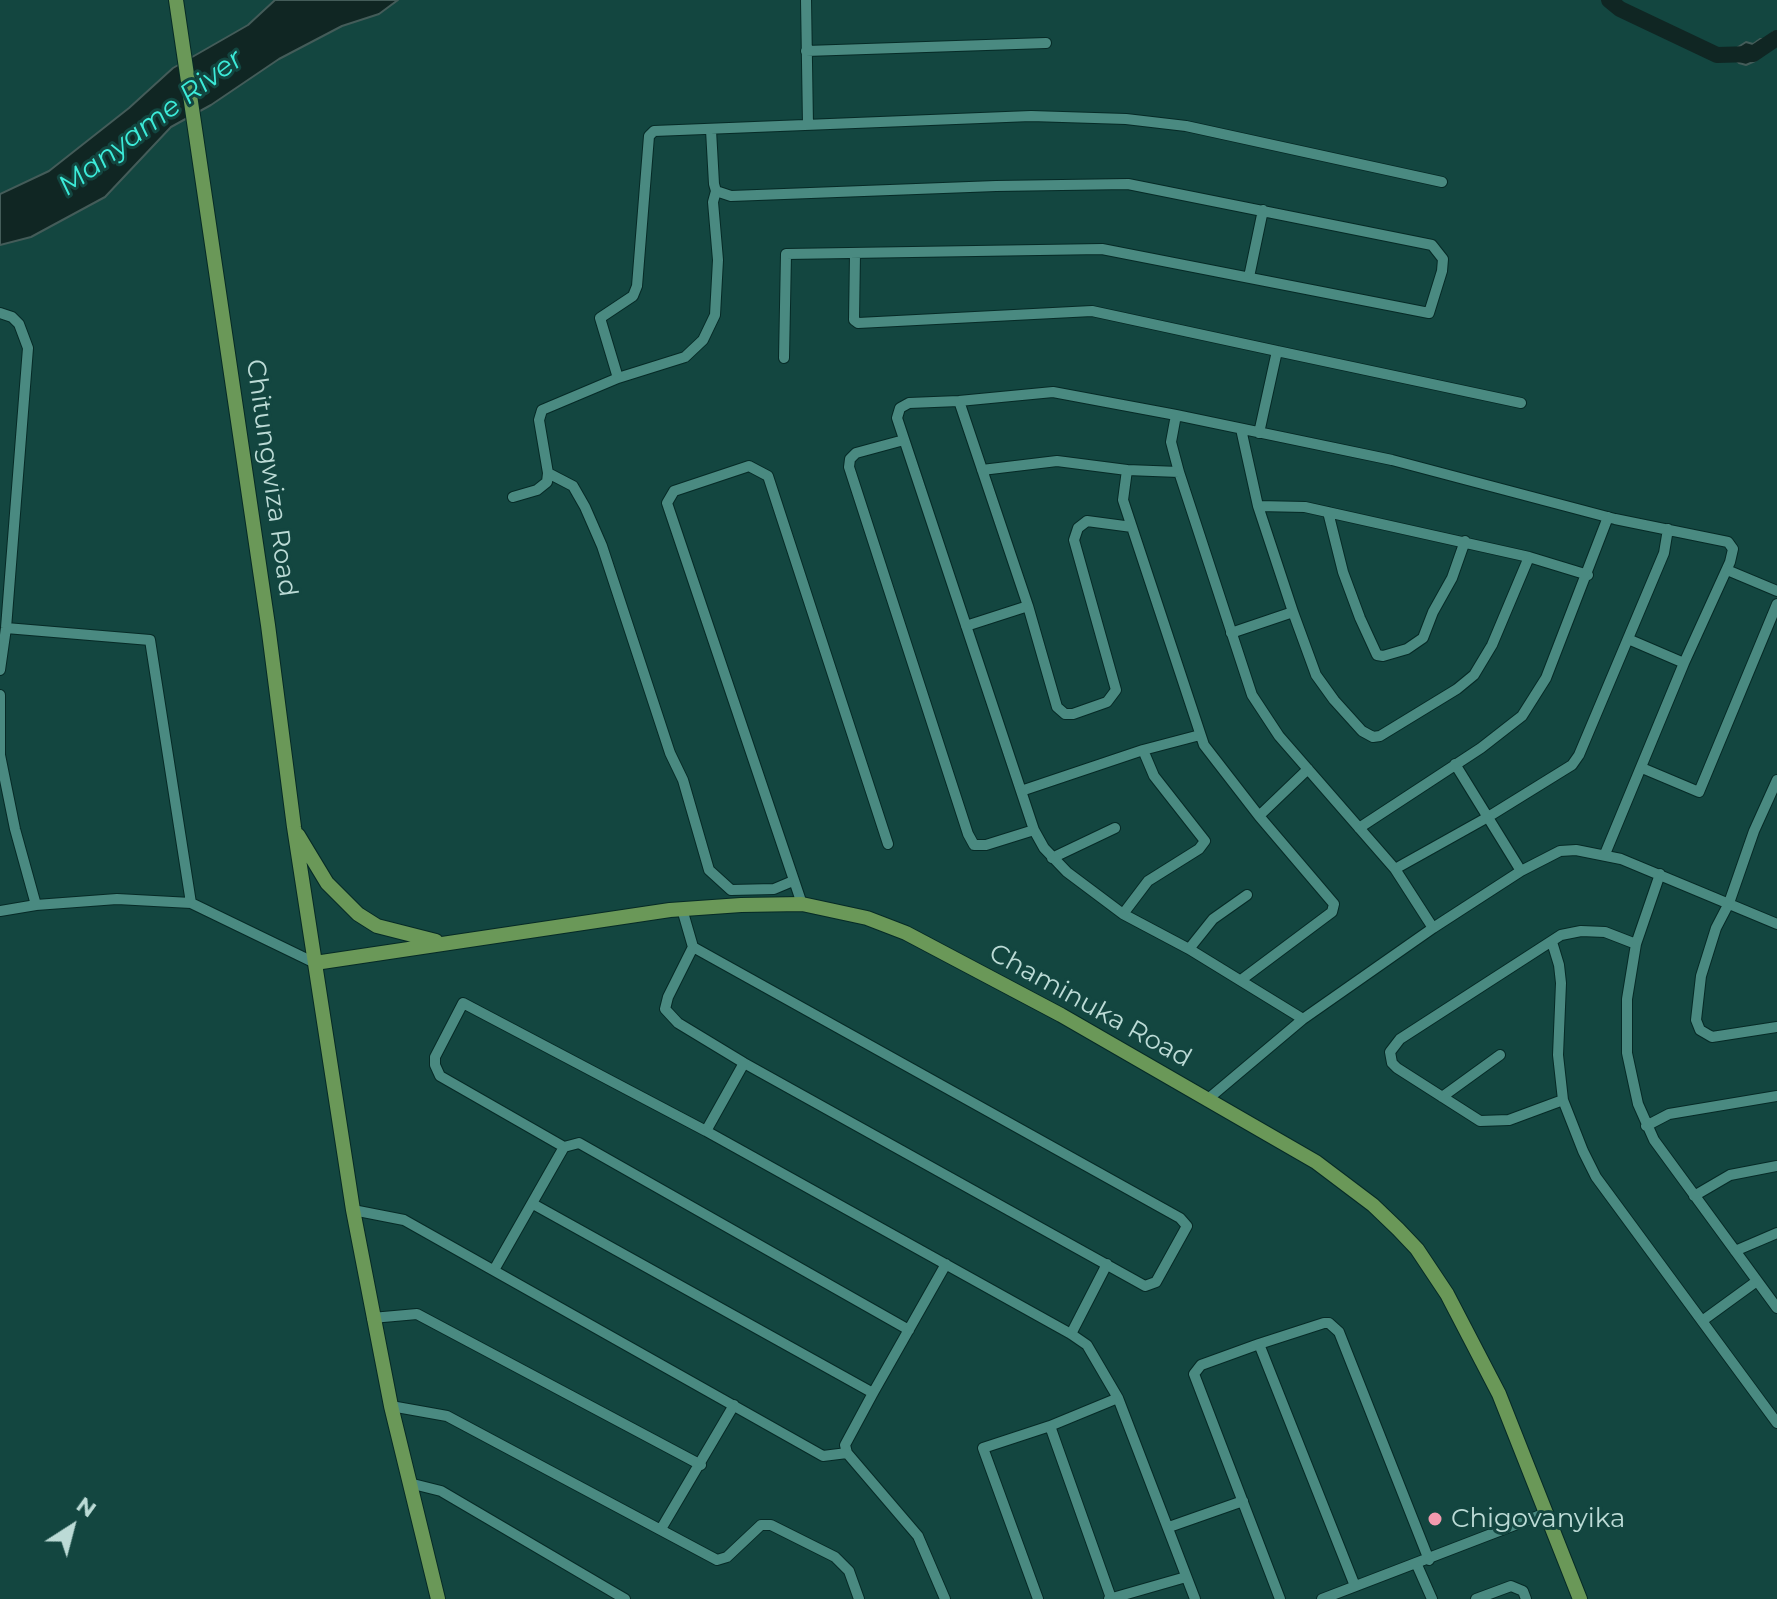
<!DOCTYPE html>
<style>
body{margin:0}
#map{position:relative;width:1777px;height:1599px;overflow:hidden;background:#134640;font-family:Montserrat,sans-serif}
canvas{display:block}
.north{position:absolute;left:32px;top:1487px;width:80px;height:80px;-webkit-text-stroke:6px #134640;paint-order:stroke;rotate:36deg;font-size:22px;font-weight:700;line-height:32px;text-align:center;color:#bcdbd6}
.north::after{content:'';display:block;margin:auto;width:28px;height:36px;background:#bcdbd6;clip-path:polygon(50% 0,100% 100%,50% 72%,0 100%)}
</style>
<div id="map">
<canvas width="1777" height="1599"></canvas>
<div class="north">N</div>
</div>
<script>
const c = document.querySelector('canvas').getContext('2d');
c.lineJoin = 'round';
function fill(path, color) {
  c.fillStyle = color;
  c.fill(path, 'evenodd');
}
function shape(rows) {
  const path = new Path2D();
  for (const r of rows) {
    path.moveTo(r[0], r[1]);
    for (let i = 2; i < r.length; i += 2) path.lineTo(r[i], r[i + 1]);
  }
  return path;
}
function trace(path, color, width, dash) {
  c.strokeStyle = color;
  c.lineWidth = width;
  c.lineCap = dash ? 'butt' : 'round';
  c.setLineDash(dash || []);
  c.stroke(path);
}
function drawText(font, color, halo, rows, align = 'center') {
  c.font = font + ' Montserrat,sans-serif';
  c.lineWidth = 6;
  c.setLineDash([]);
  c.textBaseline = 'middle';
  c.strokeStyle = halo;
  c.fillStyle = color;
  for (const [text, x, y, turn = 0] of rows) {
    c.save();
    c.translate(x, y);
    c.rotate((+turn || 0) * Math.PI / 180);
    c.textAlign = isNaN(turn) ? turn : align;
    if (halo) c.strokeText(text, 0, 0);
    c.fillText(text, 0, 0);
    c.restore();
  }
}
const water = shape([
 [275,0,398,0,379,14,342,26,279,59,211,105,171,127,105,197,31,237,0,245,0,194,49,171,129,108,173,68,248,25,275,0],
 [1773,32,1777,32,1777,43,1755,61,1746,65,1739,63,1733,58,1735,49,1746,42,1753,44,1760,39,1768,39,1773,32]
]);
const river = shape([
 [1609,0,1620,9,1717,55,1753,54,1777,38]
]);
const minor = shape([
 [806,0,808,125],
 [806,51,1046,43],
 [711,130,714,184,716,191,731,196,996,186,1128,184,1432,245,1443,259,1442,271,1429,313,1102,249,786,254,784,358],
 [855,254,854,320,858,323,1092,311,1277,351,1259,433],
 [1249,277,1263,210],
 [0,313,12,317,19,324,28,348,6,628,0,670],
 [1277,351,1521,403],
 [618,378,685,357,703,340,715,315,718,260,713,202,716,191],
 [959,401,1028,606,1057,707,1065,714,1073,714,1107,702,1116,690,1074,540,1078,528,1087,521,1132,527],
 [1176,415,1171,442,1179,472,1252,695,1279,736,1395,869,1433,928],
 [1241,429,1258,506,1293,612],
 [904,440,856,453,850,459,849,467,968,834,974,845,986,845,1034,830],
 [982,470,1057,461,1127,470,1179,472],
 [1127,470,1123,500,1204,745,1259,816,1334,904,1332,912,1241,980],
 [548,473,573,486,585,507,602,546,670,753,683,780,709,870,731,890,774,889,793,881],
 [513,497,537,490,547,482,548,473,539,420,542,410,618,378,600,318,633,296,637,286,649,136,654,131,1031,116,1126,119,1186,126,1442,182],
 [1258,506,1305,507,1529,557,1588,575],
 [1328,512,1343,572,1360,618,1377,655,1383,656,1407,649,1423,638,1433,612,1452,578,1465,541],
 [1727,570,1777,591],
 [966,626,1028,606],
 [6,628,150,640,191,903],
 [1231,633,1293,612,1316,675,1334,700,1362,731,1373,737,1380,736,1457,689,1474,675,1492,645,1529,557],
 [1628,639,1684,663],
 [0,695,0,755,15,829,36,905],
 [1455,764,1521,871],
 [1642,768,1699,792,1777,604],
 [1777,780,1754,831,1729,903,1716,928,1701,976,1696,1020,1700,1030,1712,1037,1777,1027],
 [1021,791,1143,750,1200,735],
 [1259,816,1308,769],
 [1359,828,1481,748,1522,716,1546,678,1608,517],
 [1052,858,1115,828],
 [1395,869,1488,817,1572,765,1579,755,1664,553,1668,529],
 [1660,874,1636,944,1627,999,1627,1053,1638,1104,1654,1140,1777,1308],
 [802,904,667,503,674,491,749,466,768,476,888,844],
 [682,909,693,947,668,997,665,1009,678,1023,744,1063,1145,1286,1156,1282,1187,1226,1180,1218,693,947],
 [0,911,36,905,117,899,191,903,315,963],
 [1123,914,1148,881,1199,849,1205,841,1154,776,1143,750],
 [1552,942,1559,965,1561,983,1558,1055,1563,1100,1583,1151,1596,1177,1777,1423],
 [1189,949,1213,919,1247,895],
 [1303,1019,1189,949,1123,914,1067,872,1044,848,1034,830,897,418,900,408,909,403,959,401,1053,392,1176,415,1392,460,1615,519,1728,542,1733,549,1730,562,1684,663,1605,854],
 [1442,1097,1500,1055],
 [1208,1099,1303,1019,1433,928,1521,871,1560,851,1576,850,1621,859,1777,924],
 [1563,1100,1509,1120,1480,1121,1397,1068,1392,1063,1390,1052,1400,1039,1561,935,1581,931,1605,932,1636,944],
 [1646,1126,1669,1114,1777,1096],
 [706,1131,744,1063],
 [564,1147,440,1076,435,1065,435,1057,463,1003,706,1131,1071,1334,1087,1345,1118,1398,1195,1599],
 [1694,1196,1730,1175,1777,1166],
 [533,1204,873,1393],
 [353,1210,404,1220,823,1456,847,1453,845,1445,873,1393,946,1264],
 [1735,1251,1777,1233],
 [494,1270,564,1147,579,1143,909,1330],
 [372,1318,417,1314,701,1465],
 [1702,1321,1757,1281],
 [1071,1334,1107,1264],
 [1259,1344,1324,1323,1329,1323,1339,1332,1429,1560],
 [391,1406,447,1416,717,1560,727,1557,761,1525,771,1525,835,1557,849,1571,859,1599],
 [1050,1426,1111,1598],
 [847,1453,918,1536,945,1599],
 [409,1483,441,1491,625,1599],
 [1169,1527,1243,1501],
 [661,1529,734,1405],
 [1417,1565,1432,1599],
 [1038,1599,983,1448,1050,1426,1118,1398],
 [1109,1599,1186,1577],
 [1280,1599,1194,1374,1201,1365,1259,1344,1355,1586],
 [1322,1599,1546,1513],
 [1476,1599,1511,1586,1523,1591,1526,1599]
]);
const major = shape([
 [176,0,268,625,294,827,353,1210,391,1406,438,1599],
 [298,835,327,883,358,914,377,926,436,941],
 [315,963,670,910,741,905,802,904,867,918,906,933,1061,1015,1316,1162,1373,1205,1398,1229,1417,1249,1447,1294,1499,1394,1580,1599]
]);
const markers = [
 [1435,1519,8,"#f29aae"]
];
const streetNames = [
 ["Chitungwiza Road",271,478,82],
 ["Chaminuka Road",1090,1006,29]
];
const poiNames = [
 ["Chigovanyika",1451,1519]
];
const waterNames = [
 ["Manyame River",151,123,-37]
];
fill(water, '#102623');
trace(water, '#445c59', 2);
trace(river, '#102623', 16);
trace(minor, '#062a26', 12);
trace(major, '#062a26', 16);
trace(minor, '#4a8a81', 10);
trace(major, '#6a9858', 14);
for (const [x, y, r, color] of markers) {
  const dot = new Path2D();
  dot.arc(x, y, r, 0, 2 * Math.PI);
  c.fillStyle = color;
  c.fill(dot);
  trace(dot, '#134640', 3);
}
drawText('26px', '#bcdbd6', '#134640', streetNames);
drawText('26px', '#bcdbd6', '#134640', poiNames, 'left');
drawText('italic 28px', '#3cebd9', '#134640', waterNames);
</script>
